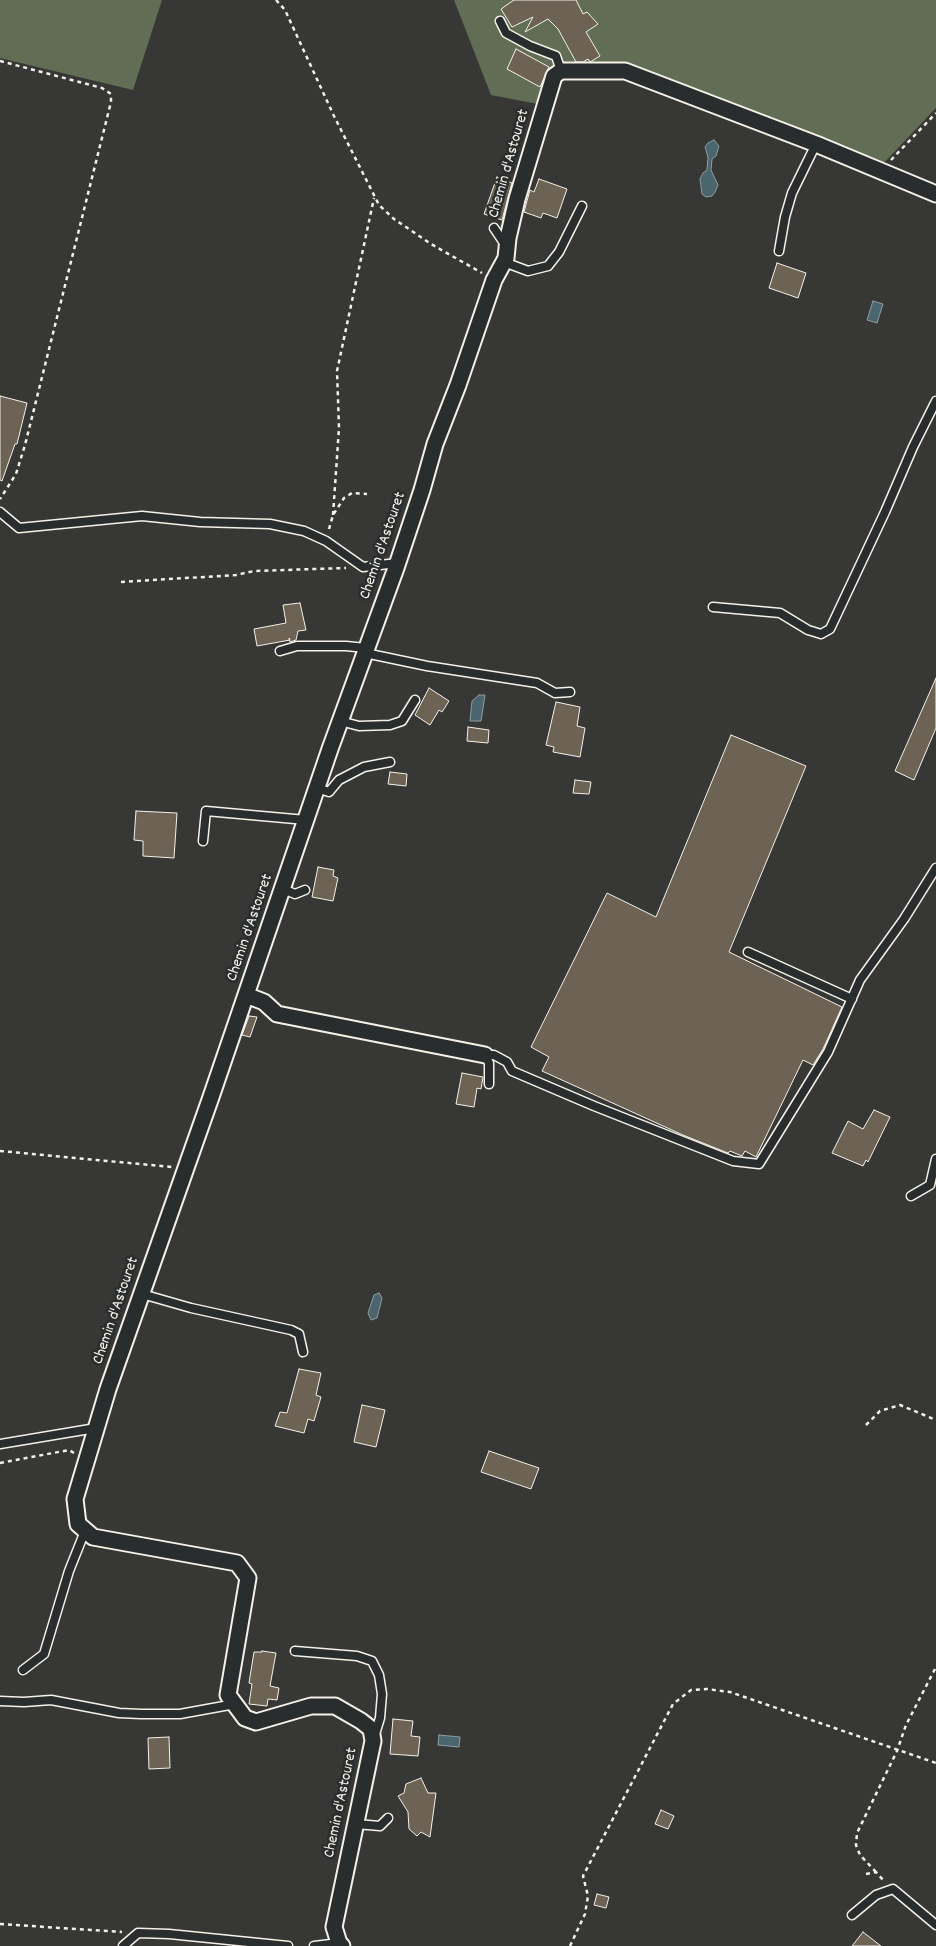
<!DOCTYPE html>
<style>
body{margin:0}
canvas{display:block;background:#373836}
</style>
<canvas width="936" height="1946"></canvas>
<script>
const c = document.querySelector('canvas').getContext('2d');
c.lineJoin = 'round';
function fill(path, color) {
  c.fillStyle = color;
  c.fill(path, 'evenodd');
}
function shape(rows) {
  const path = new Path2D();
  for (const r of rows) {
    path.moveTo(r[0], r[1]);
    for (let i = 2; i < r.length; i += 2) path.lineTo(r[i], r[i + 1]);
  }
  return path;
}
function trace(path, color, width, dash) {
  c.strokeStyle = color;
  c.lineWidth = width;
  c.lineCap = dash ? 'butt' : 'round';
  c.setLineDash(dash || []);
  c.stroke(path);
}
function drawText(font, color, halo, rows, align = 'center') {
  c.font = font + ' Dekko,sans-serif';
  c.lineWidth = 5;
  c.setLineDash([]);
  c.textBaseline = 'middle';
  c.strokeStyle = halo;
  c.fillStyle = color;
  for (const [text, x, y, turn = 0] of rows) {
    c.save();
    c.translate(x, y);
    c.rotate((+turn || 0) * Math.PI / 180);
    c.textAlign = isNaN(turn) ? turn : align;
    if (halo) c.strokeText(text, 0, 0);
    c.fillText(text, 0, 0);
    c.restore();
  }
}
const green = shape([
 [0,0,162,0,133,90,0,58],
 [454,0,936,0,936,108,881,166,621,65,555,67,538,104,491,95]
]);
const water = shape([
 [714,140,719,146,716,156,712,159,711,170,718,185,715,192,712,196,706,197,702,194,700,179,703,173,707,170,708,157,705,147,708,143,714,140],
 [873,301,883,304,877,323,867,320,873,301],
 [479,695,485,695,481,721,470,721,472,701,479,695],
 [379,1293,382,1298,377,1318,371,1320,368,1313,374,1295,379,1293],
 [439,1735,460,1737,459,1747,438,1745,439,1735]
]);
const building = shape([
 [514,0,576,0,583,14,587,12,598,24,586,32,600,56,590,62,588,59,583,62,576,62,558,29,548,19,525,32,533,17,512,27,501,9,514,0],
 [516,49,549,67,540,87,507,69,516,49],
 [497,177,512,183,502,220,484,214,497,177],
 [539,179,567,189,557,218,543,213,541,218,524,212,530,190,534,192,539,179],
 [777,263,806,273,798,298,769,288,777,263],
 [0,396,27,403,17,444,15,444,2,481,0,480,0,396],
 [300,603,306,630,298,631,296,640,290,642,289,638,290,640,257,646,254,629,286,623,283,605,300,603],
 [936,678,936,728,914,780,895,771,936,678],
 [429,688,449,701,442,712,439,710,430,725,415,715,429,688],
 [556,702,580,707,577,726,585,728,580,757,553,752,554,747,546,745,556,702],
 [468,727,489,730,488,743,467,741,468,727],
 [731,735,806,766,729,952,842,1007,823,1049,813,1065,803,1060,756,1157,745,1151,742,1156,730,1151,728,1153,683,1135,542,1071,549,1057,531,1047,607,893,656,917,731,735],
 [390,772,407,774,406,786,388,784,390,772],
 [575,780,591,782,589,794,573,793,575,780],
 [136,811,177,813,174,858,143,856,143,841,134,840,136,811],
 [318,867,334,870,333,876,338,878,333,901,312,897,318,867],
 [249,1016,257,1017,250,1037,242,1035,249,1016],
 [462,1073,483,1077,481,1089,477,1088,474,1107,456,1104,462,1073],
 [874,1110,890,1117,868,1162,866,1160,863,1166,832,1153,848,1121,863,1129,874,1110],
 [299,1369,321,1373,316,1395,321,1397,314,1421,308,1419,304,1433,275,1426,280,1412,287,1413,299,1369],
 [362,1405,385,1410,376,1447,354,1442,362,1405],
 [489,1451,539,1468,531,1489,481,1472,489,1451],
 [262,1651,276,1653,270,1686,279,1688,277,1700,268,1699,267,1706,249,1704,252,1684,249,1683,254,1652,262,1652,262,1651],
 [393,1719,413,1721,411,1736,420,1737,418,1756,390,1754,393,1719],
 [169,1737,170,1768,149,1769,148,1738,169,1737],
 [421,1778,428,1793,436,1793,430,1837,421,1832,417,1836,409,1829,408,1812,398,1796,404,1793,406,1784,421,1778],
 [661,1810,674,1816,668,1829,655,1824,661,1810],
 [597,1894,609,1897,606,1908,594,1905,597,1894],
 [863,1932,881,1946,852,1946,863,1932]
]);
const path = shape([
 [276,0,285,10,334,116,379,205,394,219,431,244,482,273],
 [0,61,102,88,111,94,111,102,25,445,16,474,0,499],
 [891,160,936,113],
 [333,515,339,428,337,371,374,198],
 [329,529,333,515,344,498,352,493,367,494],
 [121,582,236,575,254,571,346,568],
 [0,1151,172,1167],
 [866,1425,880,1411,900,1405,936,1420],
 [0,1463,69,1450,74,1453],
 [876,1872,860,1855,856,1845,857,1833,897,1751,906,1725,936,1667],
 [866,1874,876,1872,884,1881],
 [0,1924,122,1932],
 [570,1946,585,1914,588,1896,583,1876,673,1704,691,1690,707,1689,730,1692,936,1763]
]);
const service = shape([
 [500,21,506,33,530,46,556,56,561,71],
 [494,228,506,246],
 [779,251,785,217,792,193,816,144],
 [504,262,528,271,548,266,559,252,582,206],
 [0,512,19,528,142,516,200,522,270,524,304,531,326,541,363,567,397,563],
 [713,607,780,613,808,630,821,634,830,629,885,512,913,447,936,401],
 [280,651,297,646,346,646,366,648],
 [365,653,427,666,537,683,555,693,570,692],
 [340,721,359,726,390,725,402,721,415,700],
 [317,788,329,792,339,780,364,767,390,762],
 [203,841,206,811,306,820],
 [283,889,295,894,305,890],
 [748,952,852,999],
 [489,1084,489,1063,485,1055,494,1055,507,1062,512,1071,594,1106,733,1161,759,1164,828,1052,860,980,904,919,936,868],
 [911,1196,930,1185,936,1159],
 [142,1294,191,1308,291,1330,299,1334,303,1352],
 [0,1444,96,1428],
 [295,1651,357,1656,372,1661,379,1675,382,1694,380,1718,375,1734],
 [23,1670,44,1654,69,1571,85,1531],
 [0,1701,24,1702,51,1700,119,1713,141,1714,180,1714,235,1704],
 [356,1824,380,1826,388,1818],
 [852,1915,876,1895,893,1889,936,1925],
 [123,1946,138,1933,169,1934,288,1946],
 [314,1946,339,1943]
]);
const minor = shape([
 [246,995,264,1002,277,1014,485,1055],
 [342,1946,339,1943,334,1927,373,1741,371,1729,361,1721,335,1706,311,1706,256,1722,245,1718,228,1695,248,1578,237,1563,93,1537,78,1524,75,1499,108,1389,211,1097,330,749,396,568,422,490,435,444,458,385,494,280,506,258,508,238,517,199,554,76,561,71,625,71,816,144,936,194]
]);
const streetNames = [
 ["Chemin d'Astouret",510,164,-74],
 ["Chemin d'Astouret",384,546,-71],
 ["Chemin d'Astouret",251,928,-71],
 ["Chemin d'Astouret",117,1311,-71],
 ["Chemin d'Astouret",342,1803,-78]
];
fill(green, '#616d54');
fill(water, '#4b656f');
trace(water, '#8f9d9f', 1);
fill(building, '#6d6354');
trace(building, '#f4f1e8', 1);
trace(service, '#f4f1e8', 11);
trace(minor, '#f4f1e8', 19);
trace(path, '#f4f1e8', 2.5, [4, 4]);
trace(service, '#2a2d2e', 8);
trace(minor, '#2a2d2e', 15);
drawText('16px', '#f4f1e8', '#2a2d2e', streetNames);
</script>
